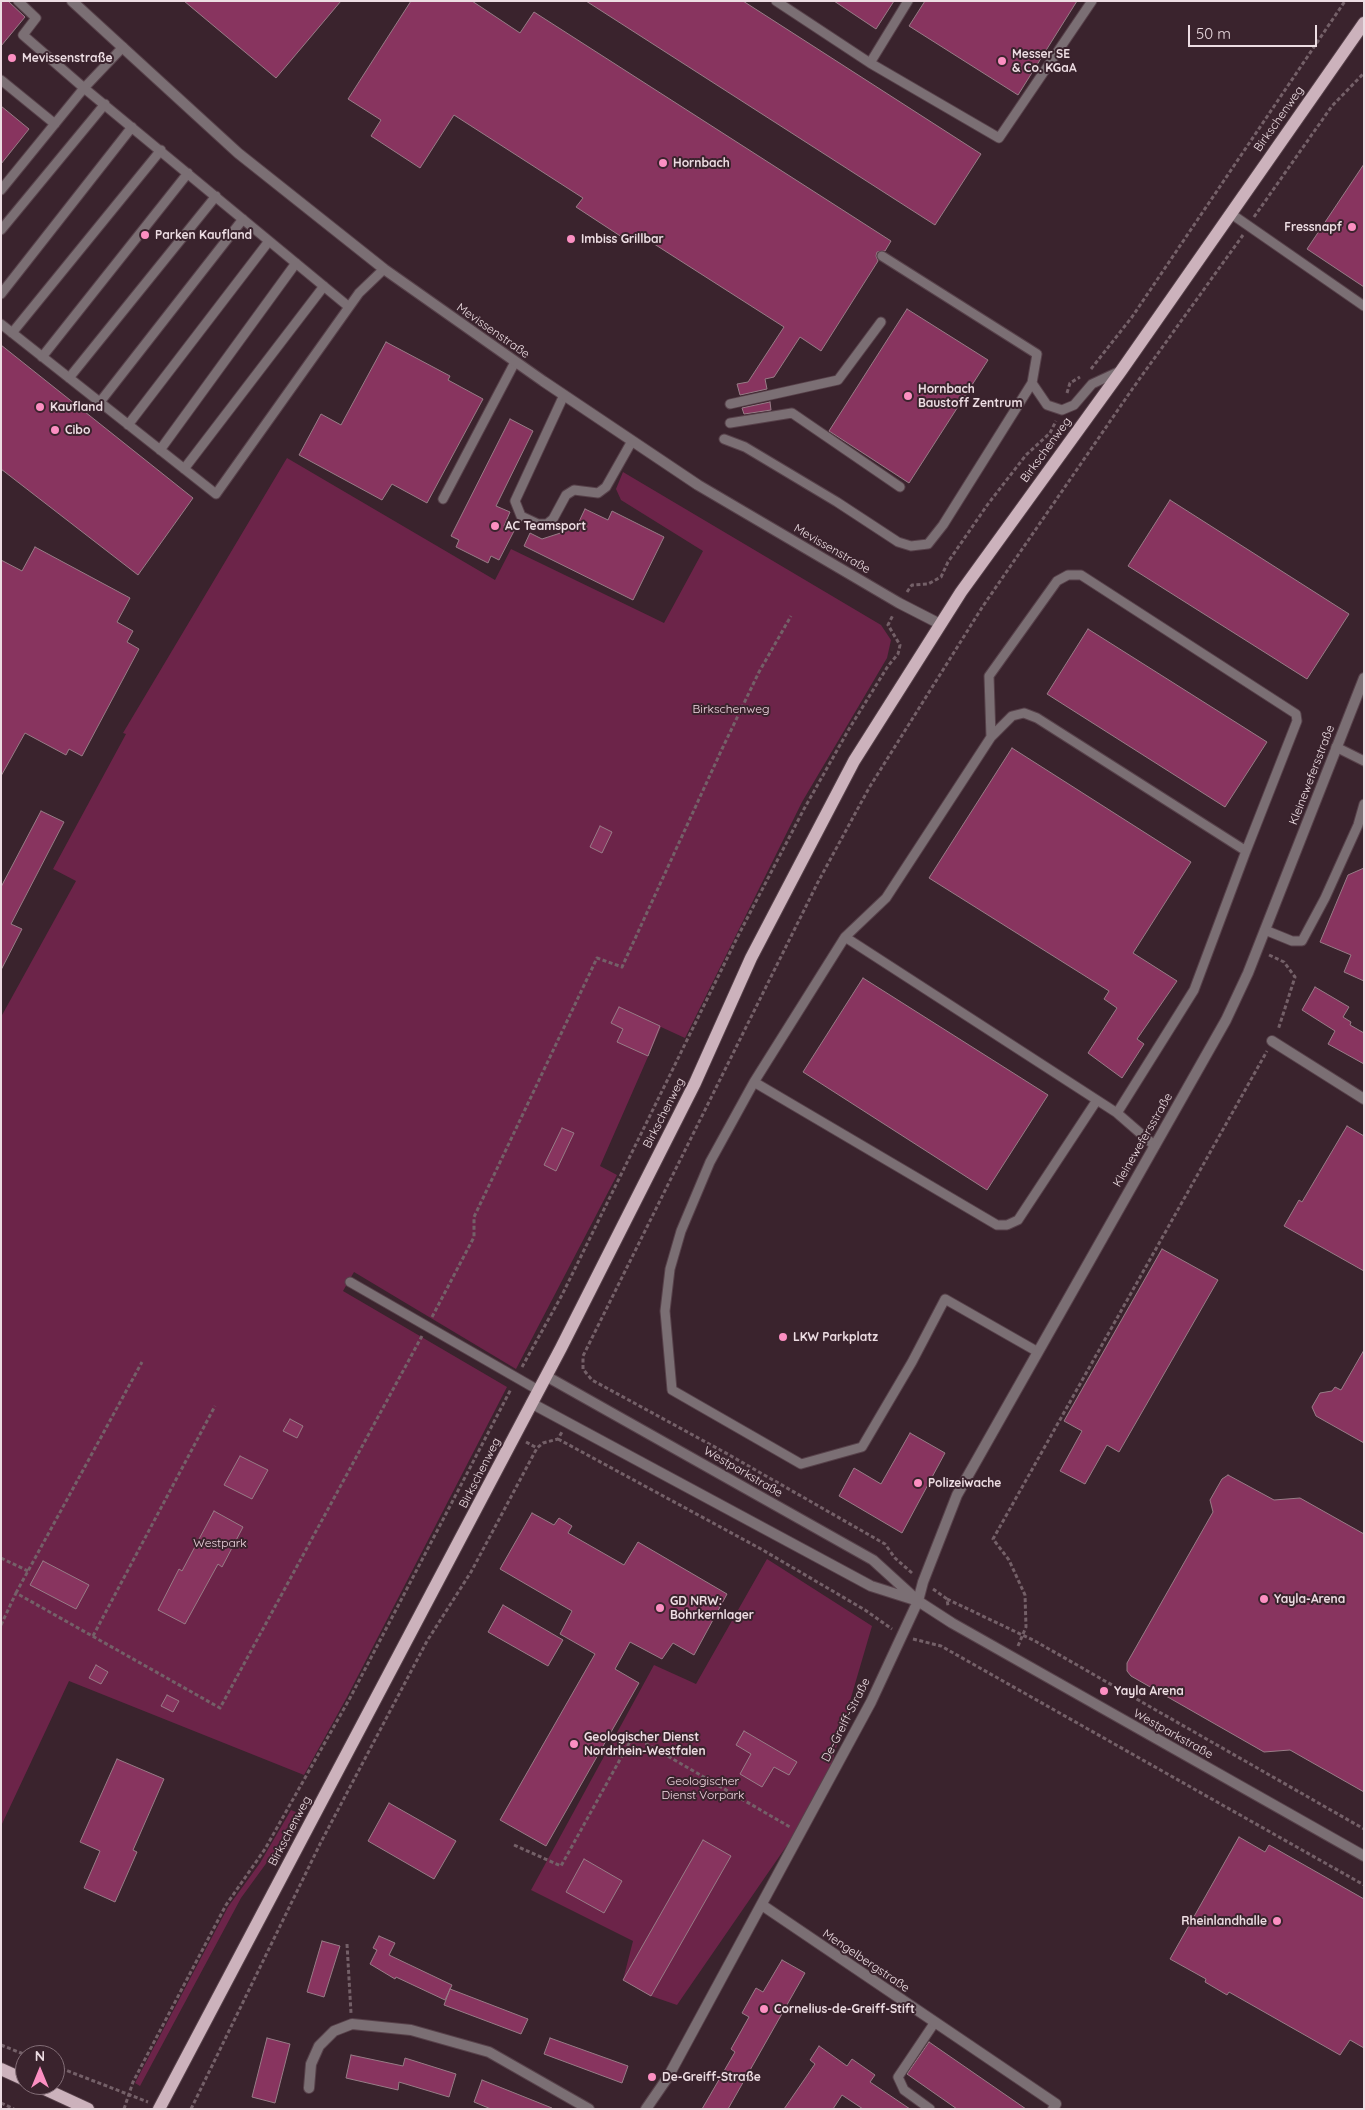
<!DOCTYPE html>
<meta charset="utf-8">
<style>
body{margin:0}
#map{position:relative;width:1365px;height:2110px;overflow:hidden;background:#3a232d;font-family:Quicksand,sans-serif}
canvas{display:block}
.frame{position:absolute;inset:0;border:2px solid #eddde3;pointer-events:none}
.north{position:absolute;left:15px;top:2045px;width:50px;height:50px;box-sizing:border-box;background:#3a232d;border:1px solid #826d76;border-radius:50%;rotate:0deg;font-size:14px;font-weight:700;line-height:20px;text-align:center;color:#eddde3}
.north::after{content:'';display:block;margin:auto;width:18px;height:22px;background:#fc8fc2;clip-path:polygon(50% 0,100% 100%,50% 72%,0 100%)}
.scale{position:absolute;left:1188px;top:25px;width:129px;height:22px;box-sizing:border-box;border:2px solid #eddde3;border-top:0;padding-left:6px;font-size:15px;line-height:18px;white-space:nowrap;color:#eddde3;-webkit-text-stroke:4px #3a232d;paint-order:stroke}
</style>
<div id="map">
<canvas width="1365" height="2110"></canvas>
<div class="frame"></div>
<div class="north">N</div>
<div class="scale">50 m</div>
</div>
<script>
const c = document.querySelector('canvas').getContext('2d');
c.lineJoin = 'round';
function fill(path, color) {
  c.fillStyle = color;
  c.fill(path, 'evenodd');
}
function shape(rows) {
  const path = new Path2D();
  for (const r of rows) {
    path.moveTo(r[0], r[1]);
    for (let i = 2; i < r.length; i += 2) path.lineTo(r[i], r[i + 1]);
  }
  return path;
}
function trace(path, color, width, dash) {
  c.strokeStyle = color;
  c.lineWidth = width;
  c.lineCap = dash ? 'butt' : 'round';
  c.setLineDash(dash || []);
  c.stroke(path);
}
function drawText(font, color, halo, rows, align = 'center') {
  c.font = font + ' Quicksand,sans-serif';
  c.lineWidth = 4;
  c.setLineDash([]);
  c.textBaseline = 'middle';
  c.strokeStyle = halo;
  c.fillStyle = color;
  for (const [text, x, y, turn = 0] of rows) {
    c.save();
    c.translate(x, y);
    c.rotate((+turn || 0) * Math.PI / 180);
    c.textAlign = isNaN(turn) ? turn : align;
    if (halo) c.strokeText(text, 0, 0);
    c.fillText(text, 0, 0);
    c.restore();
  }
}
const green = shape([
 [287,458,495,580,511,549,664,623,703,551,621,500,616,489,623,472,881,625,891,640,887,658,802,802,685,1038,661,1027,600,1166,617,1175,516,1369,354,1272,343,1291,507,1387,347,1697,304,1775,69,1681,1,1826,1,1017,76,881,53,869,126,734,123,733],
 [767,1559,872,1626,823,1793,677,2005,651,1996,623,1980,633,1941,531,1890,654,1665,696,1684],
 [291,1810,296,1812,273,1854,241,1898,140,2086,135,2083,228,1907,260,1863]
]);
const building = shape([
 [1,1,8,1,25,17,1,46,1,1],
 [184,1,341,1,276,78,184,1],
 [411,1,472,1,520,33,534,12,891,241,885,251,877,252,876,256,878,261,821,351,800,337,774,377,765,379,767,389,740,395,737,384,748,382,784,327,637,233,631,243,576,207,583,198,454,115,420,168,371,136,381,120,348,99,411,1],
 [586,1,743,1,981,154,935,225,586,1],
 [834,1,894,1,876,29,834,1],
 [925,1,1077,1,1018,95,909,26,925,1],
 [1,106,29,129,1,164,1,106],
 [1364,164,1364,287,1307,249,1364,164],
 [907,309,988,360,909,483,829,431,907,309],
 [386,342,450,376,448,380,483,399,427,503,392,484,382,500,299,455,321,414,341,425,386,342],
 [1,345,193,498,138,575,1,469,1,345],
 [770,402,771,410,744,414,742,408,770,402],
 [510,419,533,431,496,506,510,512,504,526,514,531,499,560,491,556,488,563,456,547,459,540,451,536,510,419],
 [1170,500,1349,614,1307,679,1128,566,1170,500],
 [585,509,608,520,612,511,664,537,633,600,524,546,530,533,542,539,576,528,585,509],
 [35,547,130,598,117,622,133,631,127,642,139,649,82,756,69,749,66,755,25,733,1,776,1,560,22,571,35,547],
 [1088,629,1267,742,1225,807,1047,694,1088,629],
 [1012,748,1191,862,1133,953,1177,981,1137,1039,1144,1044,1122,1078,1088,1053,1117,1008,1104,999,1109,991,929,878,1012,748],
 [41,811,64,822,11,924,22,929,1,970,1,887,41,811],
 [600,826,612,832,602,853,590,847,600,826],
 [1364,868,1364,981,1344,972,1351,955,1320,942,1348,875,1364,868],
 [863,978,1048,1095,987,1190,803,1072,863,978],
 [1315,987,1349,1007,1343,1017,1351,1022,1350,1025,1364,1033,1364,1064,1328,1044,1335,1031,1302,1010,1315,987],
 [619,1007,660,1026,648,1056,617,1042,623,1029,611,1023,619,1007],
 [1347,1126,1364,1136,1364,1271,1284,1226,1299,1200,1302,1202,1347,1126],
 [562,1128,574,1133,556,1171,544,1165,562,1128],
 [1162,1249,1218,1280,1119,1452,1107,1445,1085,1484,1060,1471,1082,1431,1064,1421,1162,1249],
 [1364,1350,1364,1443,1316,1416,1312,1407,1320,1393,1332,1391,1335,1387,1341,1390,1364,1350],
 [290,1419,303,1426,297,1438,283,1431,290,1419],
 [910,1433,945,1453,902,1533,839,1496,854,1468,881,1484,910,1433],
 [240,1456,268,1470,252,1499,224,1485,240,1456],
 [1228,1475,1274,1500,1300,1498,1364,1534,1364,1792,1290,1750,1264,1752,1131,1676,1127,1671,1127,1663,1213,1512,1210,1500,1222,1479,1228,1475],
 [214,1511,243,1527,222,1567,218,1564,185,1624,158,1610,179,1569,182,1571,214,1511],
 [532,1513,554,1525,559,1518,572,1526,568,1533,624,1565,638,1542,727,1594,694,1655,673,1643,662,1659,630,1642,615,1669,639,1683,546,1846,500,1820,595,1654,560,1634,572,1611,500,1569,532,1513],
 [43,1561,89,1585,76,1609,30,1585,43,1561],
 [503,1605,563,1640,548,1666,488,1632,503,1605],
 [96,1665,108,1672,101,1684,89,1678,96,1665],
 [167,1695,179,1701,173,1712,161,1706,167,1695],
 [744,1731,797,1762,789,1775,774,1767,762,1787,740,1774,751,1754,736,1745,744,1731],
 [117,1759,164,1779,133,1850,137,1852,115,1902,84,1888,100,1851,80,1842,117,1759],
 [389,1803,456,1841,434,1879,368,1841,389,1803],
 [1239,1837,1265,1852,1269,1845,1364,1899,1364,2048,1350,2040,1340,2055,1229,1992,1227,1995,1205,1982,1206,1979,1170,1959,1239,1837],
 [703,1840,731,1856,651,1996,623,1980,703,1840],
 [584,1859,622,1881,604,1913,566,1892,584,1859],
 [379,1936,395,1943,389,1955,452,1985,445,2000,396,1977,395,1979,370,1964,377,1950,373,1948,379,1936],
 [322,1941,340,1946,324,1997,307,1992,322,1941],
 [782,1960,805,1973,728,2109,702,2109,735,2052,731,2049,749,2017,742,2013,756,1988,763,1992,782,1960],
 [450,1989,528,2019,521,2034,444,2005,450,1989],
 [267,2038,290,2044,275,2103,252,2097,267,2038],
 [550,2038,628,2066,622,2083,544,2054,550,2038],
 [929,2042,1026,2109,957,2109,907,2074,929,2042],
 [819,2046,847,2066,852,2059,875,2075,870,2082,910,2109,863,2109,842,2095,833,2109,784,2109,815,2064,810,2060,819,2046],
 [351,2055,403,2066,405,2058,456,2074,449,2097,399,2082,398,2090,346,2078,351,2055],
 [482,2080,552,2108,552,2109,491,2109,474,2102,482,2080]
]);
const path = shape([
 [1254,217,1332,106,1364,73],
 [1091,369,1132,317,1345,1],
 [1067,393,1070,383,1080,377],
 [907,592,912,585,928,584,941,577,948,562,988,504,1026,455,1050,433,1056,421],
 [1269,955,1284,962,1295,977,1278,1030],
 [432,1317,474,1237,474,1217,597,958,622,967,722,749,759,672,791,616],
 [522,1367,562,1295,739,934,804,809,849,729,888,666,898,654,900,645,888,625,893,615],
 [558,1439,761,1549,865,1610,892,1629],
 [526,1442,537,1448],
 [1,1558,28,1571],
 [912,1573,895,1558,885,1544,724,1452,592,1380,583,1369,583,1356,818,882,869,788,983,606,1133,388,1243,235],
 [933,1589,947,1599,948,1606],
 [16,1593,142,1362],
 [947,1599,1035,1641,1364,1829],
 [1,1625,16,1593,220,1708,422,1336],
 [93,1636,215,1406],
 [913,1639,941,1646,1364,1885],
 [1018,1646,1026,1627,1025,1595,1009,1560,993,1539,1267,1051],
 [514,1845,561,1866,633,1736,790,1827],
 [347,1944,351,2013],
 [1,2045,26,2055],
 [55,2066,148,2102],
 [1,2103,14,2109],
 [124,2109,133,2082,226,1905,265,1849,350,1698,511,1389],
 [191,2109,321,1842,427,1641,471,1572,537,1448,543,1443,558,1439,562,1432]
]);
const service = shape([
 [18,1,36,18,23,35,84,88,349,307],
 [776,1,870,63,908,1],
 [870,63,999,138,1092,1],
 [1,80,55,124],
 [1,190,84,88,123,47],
 [1230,213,1364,306],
 [1,230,105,104],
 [1,294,132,127],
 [1,324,216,494,359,293,384,269],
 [12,333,161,150],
 [42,357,188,173],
 [69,378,216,196],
 [1032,383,1047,405,1062,410,1074,405,1092,384,1120,371],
 [564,395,515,501,521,516,538,524,547,524,553,519,566,495,574,490,598,493,606,487,632,441],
 [100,402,243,219],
 [730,404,838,380,881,322],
 [730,423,792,413,900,487],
 [128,425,269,241],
 [724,439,745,447,837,502,898,542,911,546,928,544,943,525,1032,383,1037,354,882,256],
 [160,450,296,263],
 [184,469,324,286],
 [443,499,515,362],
 [991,737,989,676,1057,581,1068,575,1081,575,1296,714,1297,721,1246,851],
 [1336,747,1364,761],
 [1265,930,1292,941,1302,941,1325,898,1358,825,1364,804],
 [845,937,886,898,991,737,1012,716,1024,713,1037,718,1246,851,1194,990,1117,1113],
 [754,1082,997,1225,1007,1225,1018,1220,1097,1100],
 [350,1282,538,1390],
 [1038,1352,945,1299,912,1362,862,1447,801,1464,672,1390,665,1311,670,1269,681,1231,710,1162,754,1082,845,937,1117,1113,1155,1146],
 [930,2109,904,2090,898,2077,935,2022]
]);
const minor = shape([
 [72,1,238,153,384,269,543,381,698,485,899,603,940,624],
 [1272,1041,1364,1099],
 [546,1376,873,1560,918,1601,952,1623,1364,1856],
 [531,1403,871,1586,915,1600],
 [762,1905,1056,2104,1053,2109],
 [309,2088,311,2064,319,2046,334,2031,352,2024,411,2030,489,2052,589,2109],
 [646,2109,668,2077,871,1702,918,1601,923,1582,957,1495,1226,1020,1248,973,1364,678]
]);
const primary = shape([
 [1,2069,25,2080],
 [36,2085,88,2109],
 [159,2109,561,1348,695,1083,751,958,854,761,961,592,1121,371,1364,23]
]);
const markers = [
 [12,58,5,"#fc8fc2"],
 [1002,61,5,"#fc8fc2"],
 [663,163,5,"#fc8fc2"],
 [1352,227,5,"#fc8fc2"],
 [145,235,5,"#fc8fc2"],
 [571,239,5,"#fc8fc2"],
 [908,396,5,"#fc8fc2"],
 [40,407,5,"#fc8fc2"],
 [55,430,5,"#fc8fc2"],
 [495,526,5,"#fc8fc2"],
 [783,1337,5,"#fc8fc2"],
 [918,1483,5,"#fc8fc2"],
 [1264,1599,5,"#fc8fc2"],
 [660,1608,5,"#fc8fc2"],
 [1104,1691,5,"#fc8fc2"],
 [574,1744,5,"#fc8fc2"],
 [1277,1921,5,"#fc8fc2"],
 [764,2009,5,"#fc8fc2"],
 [652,2077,5,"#fc8fc2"]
];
const poiNames = [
 ["Messer SE",1012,54],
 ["& Co. KGaA",1012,68],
 ["Mevissenstraße",22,58],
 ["Hornbach",673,163],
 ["Fressnapf",1342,227,"right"],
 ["Parken Kaufland",155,235],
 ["Imbiss Grillbar",581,239],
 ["Hornbach",918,389],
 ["Baustoff Zentrum",918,403],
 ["Kaufland",50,407],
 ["Cibo",65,430],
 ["AC Teamsport",505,526],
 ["LKW Parkplatz",793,1337],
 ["Polizeiwache",928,1483],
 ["Yayla-Arena",1274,1599],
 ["GD NRW:",670,1601],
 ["Bohrkernlager",670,1615],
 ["Yayla Arena",1114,1691],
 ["Geologischer Dienst",584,1737],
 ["Nordrhein-Westfalen",584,1751],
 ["Rheinlandhalle",1267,1921,"right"],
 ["Cornelius-de-Greiff-Stift",774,2009],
 ["De-Greiff-Straße",662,2077]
];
const streetNames = [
 ["Birkschenweg",1279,119,-55],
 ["Mevissenstraße",493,331,35],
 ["Birkschenweg",1046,450,-54],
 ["Mevissenstraße",832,549,30],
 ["Kleinewefersstraße",1312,775,-69],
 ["Birkschenweg",664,1113,-63],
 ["Kleinewefersstraße",1143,1140,-60],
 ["Westparkstraße",743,1472,30],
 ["Birkschenweg",480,1473,-63],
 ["De-Greiff-Straße",846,1720,-63],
 ["Westparkstraße",1173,1734,29],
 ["Birkschenweg",290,1831,-62],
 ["Mengelbergstraße",866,1961,34]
];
const parkNames = [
 ["Birkschenweg",731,709],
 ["Westpark",220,1543],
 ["Geologischer",703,1781],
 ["Dienst Vorpark",703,1795]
];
fill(green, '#6c2449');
fill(building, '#88345f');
trace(building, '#987c87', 1);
trace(service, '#57414a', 11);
trace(minor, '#57414a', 12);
trace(primary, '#57414a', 14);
trace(path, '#746068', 3, [4, 2.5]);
trace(service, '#7b6f74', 9);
trace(minor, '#7b6f74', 10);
trace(primary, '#ccb2bc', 12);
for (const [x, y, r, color] of markers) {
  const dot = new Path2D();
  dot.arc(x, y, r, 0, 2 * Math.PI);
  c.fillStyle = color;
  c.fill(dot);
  trace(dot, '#3a232d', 2);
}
drawText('bold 12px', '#eddde3', '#3a232d', poiNames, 'left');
drawText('12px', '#eddde3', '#3a232d', streetNames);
drawText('12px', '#f2d9e3', '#3a232d', parkNames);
</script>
